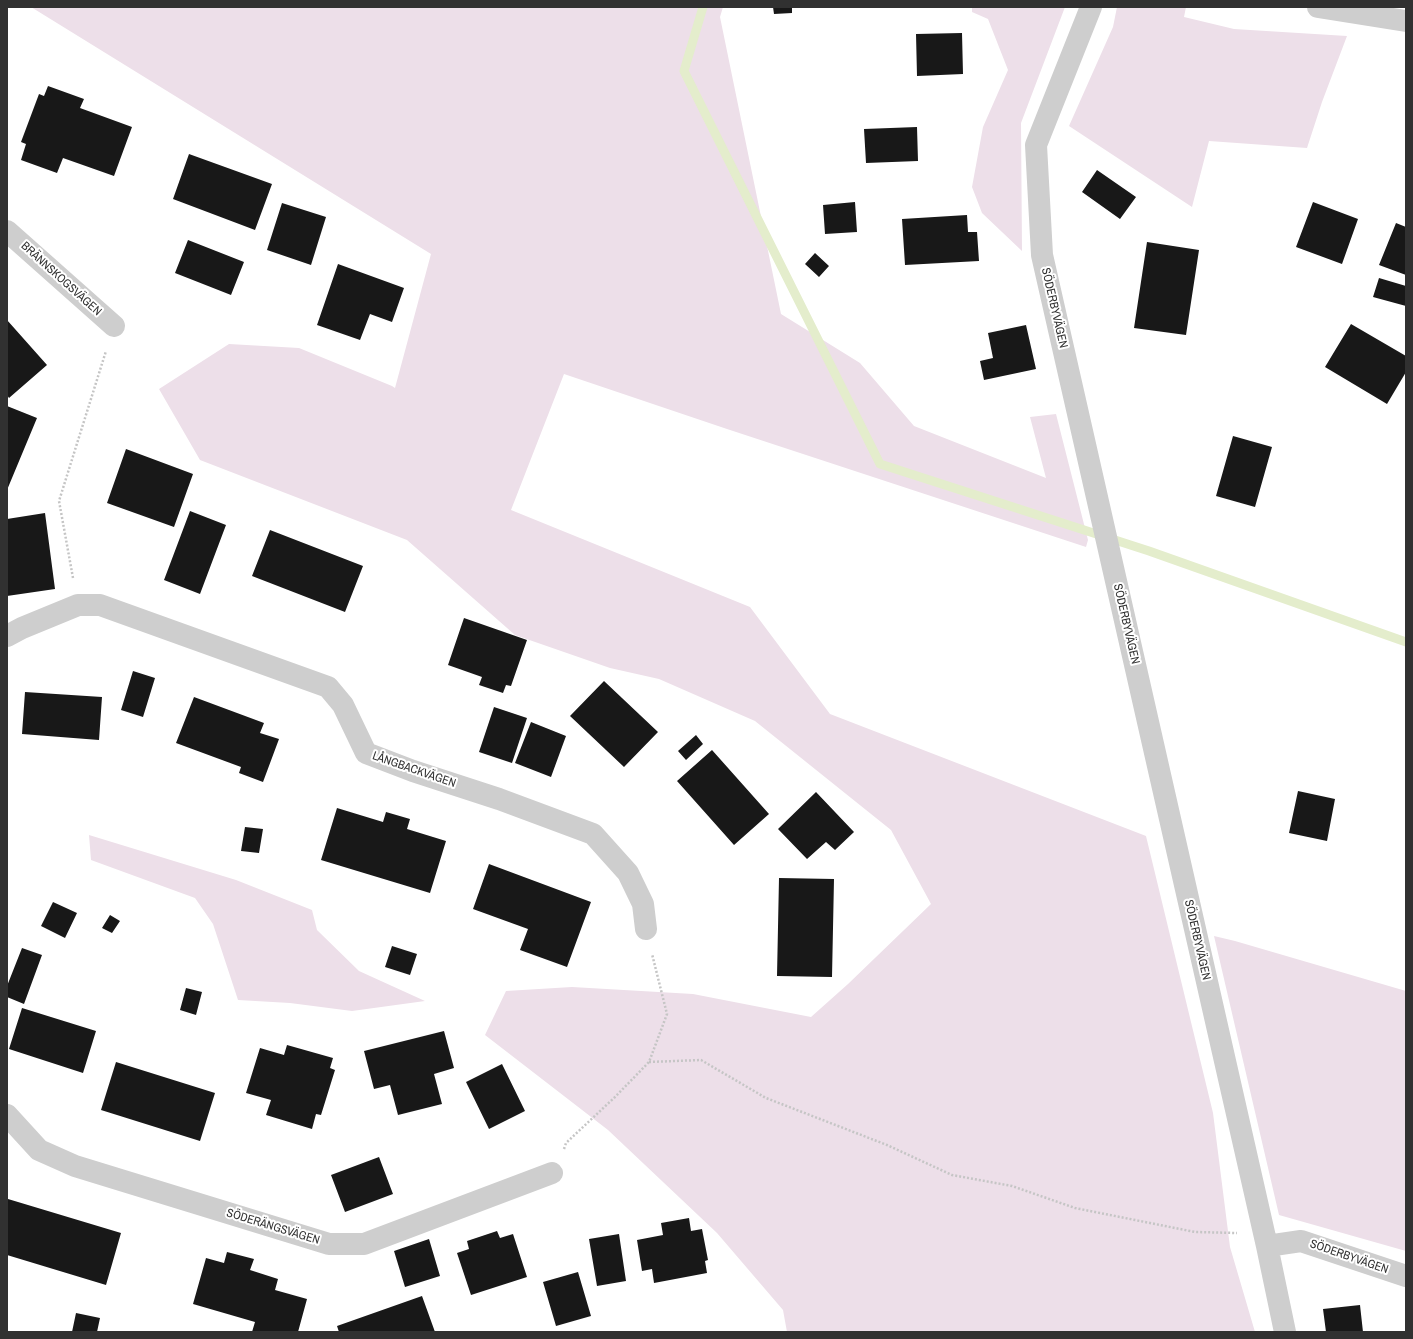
<!DOCTYPE html>
<meta charset="utf-8">
<style>
body{margin:0}
#map{position:relative;width:1413px;height:1339px;overflow:hidden;background:#fff;font-family:"Archivo Narrow",sans-serif}
canvas{display:block}
.frame{position:absolute;inset:0;border:8px solid #313131;pointer-events:none}
</style>
<div id="map">
<canvas width="1413" height="1339"></canvas>
<div class="frame"></div>
</div>
<script>
const c = document.querySelector('canvas').getContext('2d');
c.lineJoin = 'round';
function fill(path, color) {
  c.fillStyle = color;
  c.fill(path, 'evenodd');
}
function shape(rows) {
  const path = new Path2D();
  for (const r of rows) {
    path.moveTo(r[0], r[1]);
    for (let i = 2; i < r.length; i += 2) path.lineTo(r[i], r[i + 1]);
  }
  return path;
}
function trace(path, color, width, dash) {
  c.strokeStyle = color;
  c.lineWidth = width;
  c.lineCap = dash ? 'butt' : 'round';
  c.setLineDash(dash || []);
  c.stroke(path);
}
function drawText(font, color, halo, rows, align = 'center') {
  c.font = font + ' "Archivo Narrow",sans-serif';
  c.lineWidth = 4;
  c.setLineDash([]);
  c.textBaseline = 'middle';
  c.strokeStyle = halo;
  c.fillStyle = color;
  for (const [text, x, y, turn = 0] of rows) {
    c.save();
    c.translate(x, y);
    c.rotate((+turn || 0) * Math.PI / 180);
    c.textAlign = isNaN(turn) ? turn : align;
    if (halo) c.strokeText(text, 0, 0);
    c.fillText(text, 0, 0);
    c.restore();
  }
}
const green = shape([
 [31,7,723,7,720,17,781,314,860,363,914,426,1046,478,1030,417,1056,414,1088,540,1086,547,727,429,564,374,511,510,750,607,830,714,1146,836,1213,1113,1230,1247,1255,1332,787,1332,783,1310,717,1233,608,1130,485,1035,506,991,572,987,693,994,811,1017,848,984,931,904,891,830,755,721,659,679,610,668,515,635,407,540,200,460,159,389,229,344,299,348,392,386,395,388,431,254],
 [972,7,1065,7,1021,123,1022,251,982,213,972,187,983,127,1008,70,988,19,972,12],
 [1117,7,1186,7,1184,17,1234,29,1347,36,1322,102,1307,148,1209,141,1192,207,1069,126,1113,27],
 [89,835,236,880,312,910,317,930,359,971,425,1001,352,1011,290,1003,238,1000,213,924,195,898,91,860],
 [1214,936,1235,941,1406,991,1406,1251,1279,1215]
]);
const stream = shape([
 [703,7,684,71,880,464,1149,551,1406,642]
]);
const building = shape([
 [773,7,792,7,792,13,774,14],
 [962,33,963,74,917,76,916,34],
 [48,86,84,99,80,108,132,127,114,176,63,158,57,173,21,160,26,144,21,142,39,94,44,96],
 [917,127,918,161,866,163,864,129],
 [189,154,272,184,255,230,173,199],
 [1097,170,1136,197,1120,219,1082,192],
 [855,202,857,232,825,234,823,205],
 [1313,202,1358,219,1342,264,1296,247],
 [282,203,326,217,311,265,267,250],
 [967,215,968,232,977,232,979,261,905,265,902,219],
 [1396,223,1406,227,1406,275,1379,265],
 [188,240,244,262,231,295,175,273],
 [1147,242,1199,250,1186,335,1134,328],
 [815,253,829,266,819,277,805,264],
 [338,264,404,288,392,322,370,314,360,340,317,325],
 [1379,278,1406,286,1406,306,1373,297],
 [7,320,47,365,9,398,7,395],
 [1351,324,1406,356,1406,372,1387,404,1325,367],
 [1026,325,1036,369,984,380,980,361,993,358,988,333],
 [7,406,37,418,7,490],
 [1233,436,1272,447,1255,507,1216,496],
 [126,449,193,474,174,527,107,503],
 [190,511,226,525,200,594,164,580],
 [45,513,55,589,7,596,7,519],
 [270,530,363,566,345,612,252,576],
 [464,618,527,640,511,686,506,685,503,693,479,685,482,677,448,665],
 [133,671,155,678,143,717,121,710],
 [604,681,658,732,624,767,570,716],
 [25,692,102,697,99,740,22,734],
 [194,697,264,723,260,733,279,739,263,782,239,773,241,767,176,743],
 [494,707,527,718,512,763,479,752],
 [531,722,566,736,551,777,515,763],
 [696,735,703,744,686,760,678,751],
 [712,750,769,814,734,845,677,781],
 [1298,791,1335,799,1327,841,1289,833],
 [816,792,854,832,835,850,826,842,807,859,778,829],
 [337,808,383,822,386,812,410,819,407,829,446,841,430,893,321,860],
 [245,827,263,829,259,853,241,851],
 [489,864,591,902,567,967,520,950,528,929,473,909],
 [779,878,834,879,832,977,777,976],
 [53,902,77,913,65,938,41,926],
 [110,915,120,921,112,933,102,928],
 [392,946,417,954,410,975,385,967],
 [22,948,42,955,24,1004,7,997,7,986],
 [186,988,202,992,196,1015,180,1010],
 [22,1008,96,1031,83,1073,9,1049],
 [444,1031,454,1068,434,1074,442,1104,398,1115,390,1085,374,1089,364,1051],
 [287,1045,333,1058,330,1068,335,1070,321,1115,316,1114,312,1129,266,1115,271,1100,246,1093,260,1048,284,1055],
 [116,1062,215,1093,200,1141,101,1110],
 [502,1064,525,1111,489,1129,466,1082],
 [379,1157,393,1194,345,1212,331,1175],
 [8,1199,121,1233,106,1285,7,1255,7,1203],
 [689,1218,691,1231,702,1229,708,1260,705,1261,707,1273,654,1283,652,1269,642,1271,637,1240,663,1235,661,1223],
 [497,1231,500,1238,513,1234,527,1277,471,1295,457,1253,469,1249,467,1241],
 [619,1234,626,1281,597,1286,589,1239],
 [429,1239,440,1276,405,1287,394,1251],
 [227,1252,254,1259,250,1270,278,1279,275,1290,307,1299,298,1332,252,1332,255,1322,193,1304,206,1258,224,1263],
 [578,1272,591,1316,556,1326,543,1282],
 [422,1296,435,1332,339,1332,337,1326],
 [1360,1305,1363,1332,1326,1332,1323,1309],
 [76,1313,100,1318,97,1332,72,1332]
]);
const path = shape([
 [73,578,59,501,106,351],
 [649,1062,701,1060,766,1098,887,1145,952,1175,1012,1186,1075,1208,1195,1232,1237,1233],
 [564,1149,566,1143,615,1097,649,1062,667,1014,652,954]
]);
const street = shape([
 [1091,7,1036,145,1042,255,1267,1246,1285,1332],
 [1318,7,1406,21],
 [7,231,114,326],
 [7,636,22,628,78,605,100,605,328,687,343,705,366,753,413,771,499,799,593,834,628,873,643,904,646,929],
 [7,1115,39,1150,75,1166,329,1244,364,1244,552,1173],
 [1267,1246,1301,1241,1406,1276]
]);
const streetNames = [
 ["BRÄNNSKOGSVÄGEN",61,279,42],
 ["SÖDERBYVÄGEN",1054,308,77],
 ["SÖDERBYVÄGEN",1126,624,77],
 ["LÅNGBACKVÄGEN",414,770,19],
 ["SÖDERBYVÄGEN",1197,940,77],
 ["SÖDERÄNGSVÄGEN",273,1227,17],
 ["SÖDERBYVÄGEN",1349,1257,19]
];
fill(green, '#eddfe9');
trace(stream, '#e4edcc', 9);
fill(building, '#181818');
trace(path, '#c5c5c5', 2.5, [2, 2]);
trace(street, '#cecece', 22);
drawText('12px', '#313131', '#fff', streetNames);
</script>
